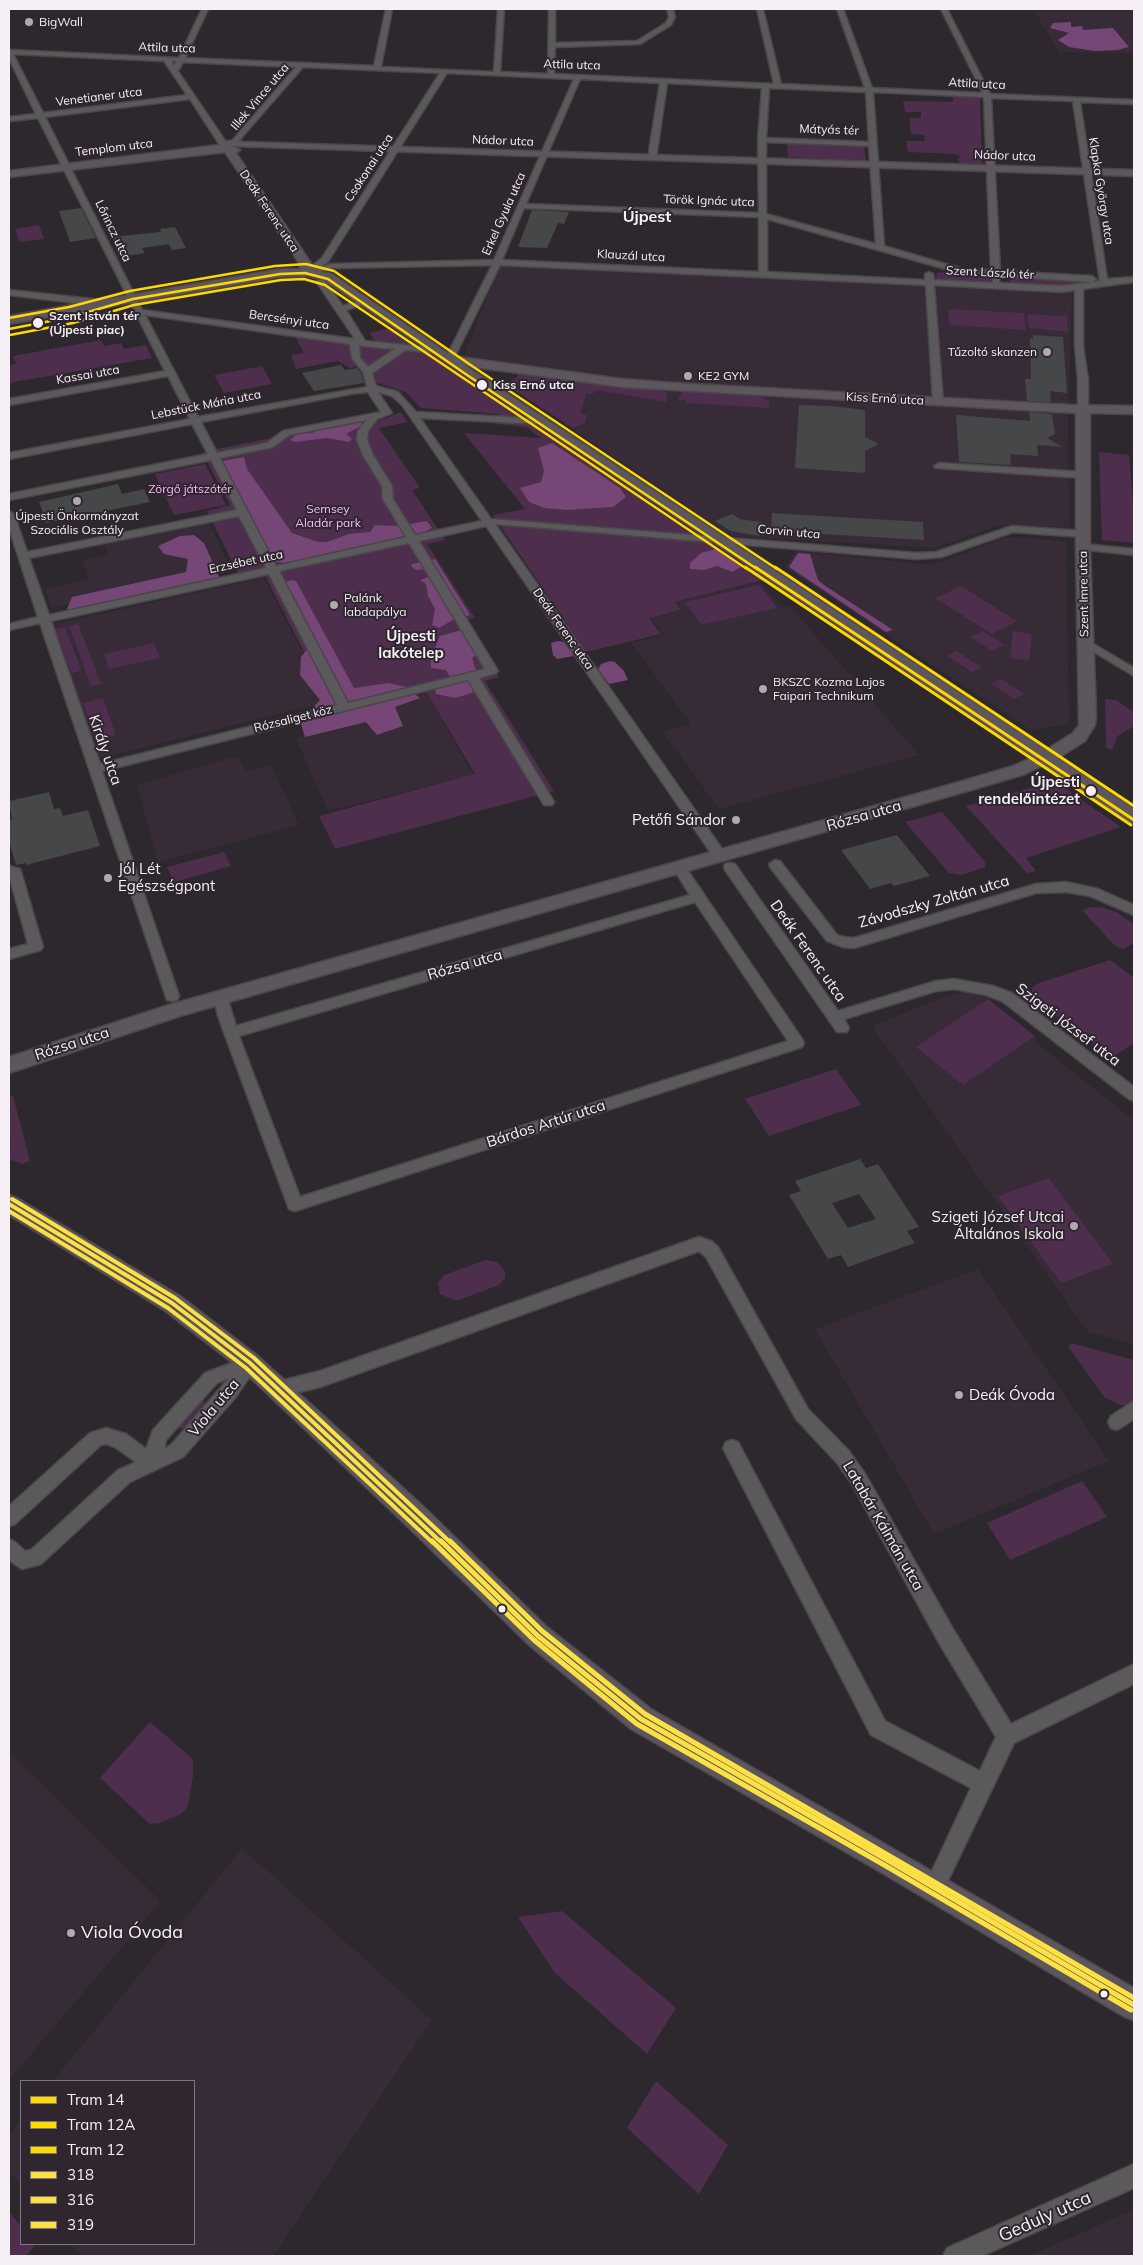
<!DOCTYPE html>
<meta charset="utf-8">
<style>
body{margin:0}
#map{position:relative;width:1143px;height:2265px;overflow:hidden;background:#2d282d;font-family:Mulish,sans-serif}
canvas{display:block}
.frame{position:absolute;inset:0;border:10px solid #f6f0f6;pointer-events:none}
.legend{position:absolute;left:20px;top:2080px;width:175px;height:165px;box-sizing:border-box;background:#2f262f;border:1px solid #7f777f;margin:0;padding:6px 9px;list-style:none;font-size:15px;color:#f6f0f6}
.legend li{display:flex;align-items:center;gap:10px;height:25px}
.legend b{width:25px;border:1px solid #7f777f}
</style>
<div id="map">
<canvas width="1143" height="2265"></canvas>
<div class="frame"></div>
<ul class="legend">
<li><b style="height:6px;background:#ffd800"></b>Tram 14</li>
<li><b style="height:6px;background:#ffd800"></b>Tram 12A</li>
<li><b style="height:6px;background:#ffd800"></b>Tram 12</li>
<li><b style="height:6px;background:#fbe143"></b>318</li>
<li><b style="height:6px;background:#fbe143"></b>316</li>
<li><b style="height:6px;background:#fbe143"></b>319</li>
</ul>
</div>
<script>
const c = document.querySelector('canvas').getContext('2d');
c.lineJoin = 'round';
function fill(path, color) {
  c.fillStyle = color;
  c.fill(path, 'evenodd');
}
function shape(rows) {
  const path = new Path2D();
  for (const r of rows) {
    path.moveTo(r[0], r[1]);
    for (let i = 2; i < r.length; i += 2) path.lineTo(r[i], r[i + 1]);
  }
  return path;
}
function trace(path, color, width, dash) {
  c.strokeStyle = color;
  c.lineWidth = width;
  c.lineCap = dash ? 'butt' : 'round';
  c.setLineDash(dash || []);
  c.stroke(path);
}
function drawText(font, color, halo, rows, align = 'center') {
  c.font = font + ' Mulish,sans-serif';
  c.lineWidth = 4;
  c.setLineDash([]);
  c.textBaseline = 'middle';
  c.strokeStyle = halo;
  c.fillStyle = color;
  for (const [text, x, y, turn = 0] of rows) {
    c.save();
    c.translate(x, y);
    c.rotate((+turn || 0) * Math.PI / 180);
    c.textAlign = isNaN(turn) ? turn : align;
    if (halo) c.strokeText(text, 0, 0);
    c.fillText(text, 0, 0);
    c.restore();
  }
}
const built = shape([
 [1033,9,1134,9,1134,53,1059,52],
 [500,264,1072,292,1068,419,1069,527,1001,525,935,548,731,536,531,401,554,393,569,370,464,356],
 [208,521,227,561,217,564,221,572,52,608,45,589,89,579,82,560,108,554,104,542],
 [1008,537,1066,541,1069,724,1031,730,785,567,796,551,932,565],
 [264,578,328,702,96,759,49,625],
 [760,582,782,607,790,606,919,755,719,809,663,732,691,724,631,643,664,635,651,618,682,610,676,602],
 [427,692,473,775,328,811,296,739,313,731,328,715],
 [238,756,246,771,271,765,299,825,158,862,137,785],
 [966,990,988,999,1035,1036,1037,1043,1134,1120,1134,1344,1088,1332,872,1026,939,999],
 [978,1269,1109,1461,934,1534,815,1329],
 [9,1752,161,1901,9,2080],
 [242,1848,432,2020,273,2256,81,2256,71,2244,194,2244,194,2081,53,2081],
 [21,2120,21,2186,9,2171,9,2135],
 [1134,2209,1134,2256,1030,2256]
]);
const green = shape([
 [953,96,980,98,982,164,961,164,957,158,961,158,960,156,955,154,908,152,906,141,925,141,924,135,911,134,909,118,921,118,921,112,905,112,903,101,950,102,953,101],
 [787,144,864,146,866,161,788,157],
 [39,225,44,239,20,242,15,229],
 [945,272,978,274,991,278,990,282,986,284,941,282,936,280,937,273],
 [1011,277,1076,280,1078,283,1075,286,1021,286,1012,283,1009,280],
 [948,309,1024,313,1026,330,949,325],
 [1027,314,1067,316,1068,332,1029,328],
 [389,328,414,344,412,346,375,342,370,333],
 [295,336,346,343,359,347,376,346,429,351,764,580,675,602,681,610,649,618,661,634,586,652,493,515,525,509,464,433,541,438,526,427,497,424,499,414,421,408,406,392,375,382,362,365,350,368,338,361,296,369,291,355,304,353],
 [101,340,104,346,121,343,124,349,146,345,152,358,9,383,9,366,16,364,13,356],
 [262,366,272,384,224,393,214,375],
 [520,373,658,389,667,393,666,402,596,390,593,394,586,393,580,414,587,415,585,423,573,428,505,384,516,378],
 [692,391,759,395,769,401,769,408,685,403,685,400,678,400,682,392],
 [401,412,408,422,379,428,420,488,412,490,445,540,427,544,475,618,464,621,499,677,485,681,554,791,335,849,319,816,475,774,426,691,335,713,265,576,242,581,207,511,230,505,202,452,370,418,374,423],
 [1099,452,1129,455,1134,514,1134,543,1102,540],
 [205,464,226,505,174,515,155,474],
 [759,585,777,608,702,625,685,602],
 [961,586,1017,621,992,634,935,598],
 [78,624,101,684,91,686,69,626],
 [65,627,78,661,81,671,72,673,68,664,56,629],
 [983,631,1005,645,992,651,970,637],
 [1013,631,1032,634,1029,661,1010,658],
 [154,643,160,658,109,669,104,654],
 [957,651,982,668,972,672,948,656],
 [1001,679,1024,694,1014,699,991,684],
 [103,698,116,735,96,740,83,703],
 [1105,699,1116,700,1134,712,1134,726,1116,737,1117,738,1112,750,1106,747],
 [1048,783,1057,783,1121,827,1026,858,1036,871,1027,873,966,806],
 [942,812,985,862,985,867,962,875,949,873,905,822],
 [224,852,231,866,174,882,167,867],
 [1092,907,1104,908,1116,912,1134,924,1134,943,1123,949,1114,945,1082,910],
 [1110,960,1134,978,1134,1043,1111,1058,1034,998,1031,992,1033,987,1039,983],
 [988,999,1035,1036,963,1085,916,1047],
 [836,1069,861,1105,769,1136,745,1099],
 [9,1095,13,1096,30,1161,22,1164,9,1159,11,1144,9,1135],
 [1049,1178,1113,1264,1061,1283,998,1196],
 [486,1260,497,1262,505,1271,505,1278,499,1285,456,1301,440,1294,438,1283,444,1275],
 [1071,1343,1134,1360,1134,1399,1127,1405,1120,1405,1105,1398,1068,1346],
 [199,1400,205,1401,204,1407,186,1427,180,1429,177,1425],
 [1082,1481,1107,1517,1010,1560,987,1523],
 [150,1722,193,1759,193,1776,188,1806,181,1814,160,1823,150,1824,100,1778],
 [562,1911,676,2008,647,2054,554,1972,518,1917],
 [656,2081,728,2145,699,2194,627,2128],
 [9,2212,21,2226,21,2244,36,2244,26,2256,9,2256]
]);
const forest = shape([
 [1071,22,1071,27,1082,26,1083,30,1113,28,1129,47,1117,50,1094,51,1069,47,1058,40,1069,33,1050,28,1053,23],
 [359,420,363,425,346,434,352,439,349,442,327,438,295,442,290,440,297,434,312,433,319,429,341,427,344,423],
 [552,443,620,488,626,497,613,507,567,510,544,508,529,502,520,488,541,482,544,471,538,448],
 [244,457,247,469,292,533,318,542,327,542,349,534,370,532,375,525,399,526,427,521,432,528,417,536,291,563,274,562,257,528,241,519,212,463],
 [194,535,204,543,221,581,79,613,67,609,72,597,186,572,188,559,164,554,158,546,180,536],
 [716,549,741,567,732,572,717,566,704,570,690,569,690,563,701,553],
 [798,553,810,554,818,580,824,585,893,630,886,632,789,567],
 [435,559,470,615,453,620,439,628,432,625,435,609,428,596,426,584,420,580,433,575,430,569,416,570,411,566,412,564],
 [291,580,296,581,354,688,389,683,406,687,420,698,395,707,403,726,377,735,366,722,305,737,300,721,320,700,300,675,301,657,309,647,279,585],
 [469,628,483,651,472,658,479,680,472,693,455,698,436,694,435,688,454,683,446,670,431,668,431,657,440,636],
 [558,641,564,642,574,656,557,659,553,655,551,643],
 [610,661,615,662,624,671,628,680,609,684,598,669,601,664]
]);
const building = shape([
 [81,208,96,238,70,242,59,211],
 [532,210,569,212,564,224,558,223,547,248,518,247],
 [175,227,186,248,172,250,169,244,142,248,145,253,122,257,111,237,161,232,160,229],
 [1033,335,1063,337,1067,393,1050,391,1051,402,1027,401,1025,379,1031,379,1030,338,1033,339],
 [341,365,345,370,357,368,361,373,364,383,314,391,302,373],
 [799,405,832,406,865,410,865,437,879,444,865,451,865,473,795,468],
 [1029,412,1052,414,1055,434,1047,438,1062,447,1037,445,1038,456,1010,454,1011,465,959,462,956,415,1030,421],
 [118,484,122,494,144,489,150,502,47,523,39,502],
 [772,513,923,522,924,540,771,531],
 [732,514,740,519,761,522,759,536,731,531,715,521],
 [49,792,54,809,60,808,63,816,88,810,100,846,26,865,26,863,16,865,9,841,9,820,12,820,9,801],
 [897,835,930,876,894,886,891,883,870,889,841,850],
 [860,1159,866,1168,878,1164,919,1227,907,1231,915,1243,848,1267,841,1255,828,1259,789,1195,801,1191,795,1181],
 [859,1194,876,1219,848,1228,832,1203]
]);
const street = shape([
 [202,9,208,9,185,58,374,66,386,9,392,9,381,67,494,72,498,9,504,9,500,72,548,74,549,9,555,9,555,43,637,41,666,23,669,17,667,9,673,9,675,17,671,25,640,44,555,47,554,74,774,84,757,9,763,9,781,84,865,88,837,9,843,9,872,88,983,93,941,9,947,9,990,94,1134,100,1134,104,1080,102,1107,279,1134,277,1134,282,1083,289,1083,346,1088,380,1088,410,1083,413,1078,410,1078,380,1075,346,1075,290,1062,292,934,285,943,402,938,405,933,402,926,285,500,265,453,360,446,362,445,360,492,265,332,268,313,274,307,270,322,258,440,73,303,67,235,145,232,145,232,141,296,67,183,62,179,69,177,70,228,145,224,147,221,147,190,99,45,117,142,310,355,339,316,281,323,279,343,306,365,299,369,302,346,310,365,341,437,348,437,352,434,353,406,350,372,373,376,386,398,392,416,412,543,419,543,423,540,424,420,418,491,519,917,553,936,552,1012,526,1083,531,1088,534,1083,537,1013,532,941,557,917,559,495,524,725,853,726,856,720,860,715,859,486,526,419,541,498,671,496,673,479,678,554,802,552,805,544,805,468,680,102,771,179,996,177,1000,172,1001,167,1000,40,623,9,630,9,624,38,617,9,528,9,511,14,514,27,552,237,510,211,460,9,500,9,494,208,454,192,424,9,459,9,453,190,419,168,376,9,405,9,399,165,371,38,118,9,121,9,117,36,114,9,58,9,50,179,58,202,9],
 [13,54,164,61,187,95,43,113,13,54],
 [171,61,177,61,174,66,171,61],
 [447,73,574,79,494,260,331,264,321,267,329,260,447,73],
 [580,79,660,83,648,158,652,160,656,158,667,83,762,88,758,140,759,213,526,204,580,79],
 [769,88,866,92,869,142,766,138,769,88],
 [873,92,984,97,991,270,963,269,884,246,873,92],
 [991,98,1073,101,1100,281,1062,286,999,283,1000,276,1092,282,1096,279,1092,276,1000,271,991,98],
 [766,142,869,146,876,244,766,214,766,142],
 [524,208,759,217,759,272,502,260,524,208],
 [767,219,960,273,992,275,993,283,934,280,933,274,929,272,925,274,925,280,767,272,767,219],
 [145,315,350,344,352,358,363,372,367,387,198,417,145,315],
 [359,345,362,346,395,349,368,367,360,358,359,345],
 [368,392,381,412,283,431,267,443,217,453,201,422,356,393,368,392],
 [378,392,392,396,402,405,482,521,415,535,393,499,392,486,373,455,367,440,368,431,377,419,392,413,378,392],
 [367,420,358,431,357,440,363,455,382,486,383,499,406,537,276,566,220,458,273,447,289,435,367,420],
 [239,516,266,568,49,615,29,558,239,516],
 [409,543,485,669,348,703,279,571,409,543],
 [269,574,337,705,100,764,51,621,269,574],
 [9,290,101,300,105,303,101,306,9,295,9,290],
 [939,463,1084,472,1089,475,1084,478,936,468,934,466,939,463],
 [1083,544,1134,549,1134,555,1079,549,1079,545,1083,544],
 [1085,639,1134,668,1134,676,1081,644,1079,642,1085,639],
 [775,860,780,861,837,935,844,937,854,938,1036,884,1066,882,1098,889,1134,905,1134,915,1090,896,1066,892,1036,893,854,948,843,947,827,941,770,867,769,864,775,860],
 [730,863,735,864,838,1011,936,981,954,979,993,986,1012,993,1134,1087,1134,1101,1129,1099,1002,1001,986,995,954,989,936,991,844,1019,849,1028,847,1032,837,1032,725,870,724,867,725,864,730,863],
 [679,864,684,865,802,1039,804,1043,802,1047,295,1211,289,1209,218,1016,214,998,216,994,226,994,236,1026,690,895,673,868,679,864],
 [695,902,788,1041,300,1197,239,1036,695,902],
 [9,866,20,869,21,872,43,947,41,950,9,959,9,949,28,944,9,875,9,866],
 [699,1237,711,1241,718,1247,808,1409,849,1451,864,1472,953,1629,1011,1724,1134,1664,1134,1684,1014,1743,941,1895,934,1898,927,1895,924,1888,971,1788,871,1735,726,1454,723,1448,726,1442,732,1440,738,1442,885,1721,980,1771,996,1737,939,1643,852,1484,837,1463,796,1419,706,1257,699,1251,320,1387,280,1397,274,1394,272,1389,274,1384,280,1381,320,1371,699,1237],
 [250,1356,256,1358,258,1363,256,1368,235,1398,183,1457,130,1482,41,1564,22,1569,9,1560,9,1539,15,1542,25,1551,31,1550,118,1470,136,1462,115,1447,106,1444,101,1445,15,1524,9,1526,9,1506,90,1433,106,1428,126,1434,146,1449,153,1430,205,1373,250,1356],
 [229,1378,171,1445,164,1449,166,1440,217,1383,229,1378],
 [1134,1401,1134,1419,1117,1430,1111,1428,1108,1422,1111,1416,1134,1401],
 [1134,2164,1134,2188,982,2256,943,2256,947,2248,1134,2164]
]);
const secondary = shape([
 [235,140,243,142,1134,170,1134,176,232,146,240,150,236,153,311,263,312,270,332,274,452,356,622,379,675,383,1071,405,1134,406,1134,414,1090,413,1090,547,1096,715,1095,725,1085,741,1058,758,1134,809,1134,823,1128,821,1044,765,1025,774,978,788,180,1016,9,1073,9,1057,169,1005,966,780,1013,766,1033,757,324,280,307,276,280,277,9,324,9,316,280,269,300,269,299,263,225,152,9,177,9,171,219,145,223,142,235,140],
 [466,366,622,387,1076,413,1076,547,1079,725,1073,733,1046,750,466,366],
 [9,1195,17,1198,180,1296,258,1356,424,1507,547,1627,651,1709,1134,1988,1134,2020,1123,2016,879,1871,631,1729,529,1645,406,1525,242,1370,164,1310,9,1215,9,1195]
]);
const bus1Far1 = shape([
 [9,1204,172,1303,250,1363,442,1543]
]);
const bus1 = shape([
 [441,1541,538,1636,641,1719,889,1861,1134,2005]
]);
const bus2Far1 = shape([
 [9,1211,168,1308,246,1368,433,1543]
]);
const bus2 = shape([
 [432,1541,534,1640,637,1724,886,1866,1131,2010]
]);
const bus3Far1 = shape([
 [12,1199,175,1298,254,1358,451,1543]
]);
const bus3 = shape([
 [450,1541,542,1631,645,1714,1134,1998]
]);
const tram1Far1 = shape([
 [9,329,71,317,133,299,280,274,305,273,328,279,467,375,757,569]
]);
const tram1 = shape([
 [755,567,1134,820]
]);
const tram2Far1 = shape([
 [10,335,73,323,134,305,281,280,304,279,325,285,747,569]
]);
const tram2 = shape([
 [745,567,1131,825]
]);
const tram3Far1 = shape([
 [9,318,69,307,130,291,275,266,306,264,334,271,475,368,777,569]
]);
const tram3 = shape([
 [775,567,1134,806]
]);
const markers = [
 [29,22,5,"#b0aab0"],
 [38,323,6,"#f6f0f6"],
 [1047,352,5,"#b0aab0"],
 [688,376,5,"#b0aab0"],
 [482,385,6,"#f6f0f6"],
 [77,501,5,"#b0aab0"],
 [334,605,5,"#b0aab0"],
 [763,689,5,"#b0aab0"],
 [1091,791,6,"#f6f0f6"],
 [736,820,5,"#b0aab0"],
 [108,878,5,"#b0aab0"],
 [1074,1226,5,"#b0aab0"],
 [959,1395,5,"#b0aab0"],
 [502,1609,4.5,"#f6f0f6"],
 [71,1933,5,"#b0aab0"],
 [1104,1994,4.5,"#f6f0f6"]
];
const farPoinames = [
 ["BigWall",39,22],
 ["Tűzoltó skanzen",1037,352,"right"],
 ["KE2 GYM",698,376],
 ["Újpesti Önkormányzat",77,516,"center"],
 ["Szociális Osztály",77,530,"center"],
 ["Palánk",344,598],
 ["labdapálya",344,612],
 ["BKSZC Kozma Lajos",773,682],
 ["Faipari Technikum",773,696]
];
const farStreetnames = [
 ["Attila utca",167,48,2],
 ["Attila utca",572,65,2],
 ["Attila utca",977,84,3],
 ["Venetianer utca",99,97,-7],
 ["Illek Vince utca",260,97,-50],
 ["Mátyás tér",829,130,2],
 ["Nádor utca",503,141,2],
 ["Templom utca",114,148,-7],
 ["Nádor utca",1005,156,2],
 ["Csokonai utca",369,168,-57],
 ["Klapka György utca",1101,191,81],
 ["Török Ignác utca",709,201,2],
 ["Deák Ferenc utca",269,211,56],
 ["Erkel Gyula utca",504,214,-66],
 ["Lőrincz utca",113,231,64],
 ["Klauzál utca",631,256,3],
 ["Szent László tér",990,273,3],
 ["Bercsényi utca",289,320,8],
 ["Kassai utca",88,375,-10],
 ["Kiss Ernő utca",885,399,3],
 ["Lebstück Mária utca",206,405,-11],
 ["Corvin utca",789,532,5],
 ["Erzsébet utca",246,562,-12],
 ["Szent Imre utca",1084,594,-91],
 ["Deák Ferenc utca",563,629,55],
 ["Rózsaliget köz",293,719,-14]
];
const farStopnames = [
 ["Szent István tér",49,316],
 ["(Újpesti piac)",49,330],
 ["Kiss Ernő utca",493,385]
];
const farParknames = [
 ["Zörgő játszótér",190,489],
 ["Semsey",328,509],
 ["Aladár park",328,523]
];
const farQuarternames = [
 ["Újpesti",411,636],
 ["lakótelep",411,653]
];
const streetNames = [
 ["Király utca",105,750,71],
 ["Rózsa utca",864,816,-16],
 ["Závodszky Zoltán utca",934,902,-16],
 ["Deák Ferenc utca",808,951,55],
 ["Rózsa utca",465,965,-16],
 ["Szigeti József utca",1068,1025,37],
 ["Rózsa utca",72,1044,-18],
 ["Bárdos Artúr utca",546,1124,-18],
 ["Viola utca",214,1408,-50],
 ["Latabár Kálmán utca",883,1526,60]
];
const stopNames = [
 ["Újpesti",1080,782],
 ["rendelőintézet",1080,799]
];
const poiNames = [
 ["Petőfi Sándor",726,820],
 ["Jól Lét",118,869,"left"],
 ["Egészségpont",118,886,"left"],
 ["Szigeti József Utcai",1064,1217],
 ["Általános Iskola",1064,1234],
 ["Deák Óvoda",969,1395,"left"]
];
const farDistrictnames = [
 ["Újpest",647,217]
];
const nearPoinames = [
 ["Viola Óvoda",81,1933]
];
const nearStreetnames = [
 ["Geduly utca",1045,2217,-24]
];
fill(built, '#372b37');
fill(green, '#4d2e4d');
fill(forest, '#754676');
fill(building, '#464748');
trace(street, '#4a464a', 3);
trace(secondary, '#4a464a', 3);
fill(street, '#5c595c');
fill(secondary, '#5d565d');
trace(bus1Far1, '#fbe143', 4);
trace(bus1, '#fbe143', 5);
trace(bus2Far1, '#fbe143', 4);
trace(bus2, '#fbe143', 5);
trace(bus3Far1, '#fbe143', 4);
trace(bus3, '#fbe143', 5);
trace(tram1Far1, '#ffd800', 2.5);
trace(tram1, '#ffd800', 3);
trace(tram2Far1, '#ffd800', 2.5);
trace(tram2, '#ffd800', 3);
trace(tram3Far1, '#ffd800', 2.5);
trace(tram3, '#ffd800', 3);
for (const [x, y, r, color] of markers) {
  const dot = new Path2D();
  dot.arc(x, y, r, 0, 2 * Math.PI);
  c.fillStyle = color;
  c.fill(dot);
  trace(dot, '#2f262f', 2);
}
drawText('12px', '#f6f0f6', '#2f262f', farPoinames, 'left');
drawText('12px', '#f6f0f6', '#2f262f', farStreetnames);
drawText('bold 12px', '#f6f0f6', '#2f262f', farStopnames, 'left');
drawText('12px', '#f9bbf9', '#2f262f', farParknames);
drawText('bold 15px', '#f6f0f6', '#2f262f', farQuarternames);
drawText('15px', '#f6f0f6', '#2f262f', streetNames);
drawText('bold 15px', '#f6f0f6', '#2f262f', stopNames, 'right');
drawText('15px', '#f6f0f6', '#2f262f', poiNames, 'right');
drawText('bold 16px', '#f6f0f6', '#2f262f', farDistrictnames);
drawText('18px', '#f6f0f6', '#2f262f', nearPoinames, 'left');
drawText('18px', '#f6f0f6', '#2f262f', nearStreetnames);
</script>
